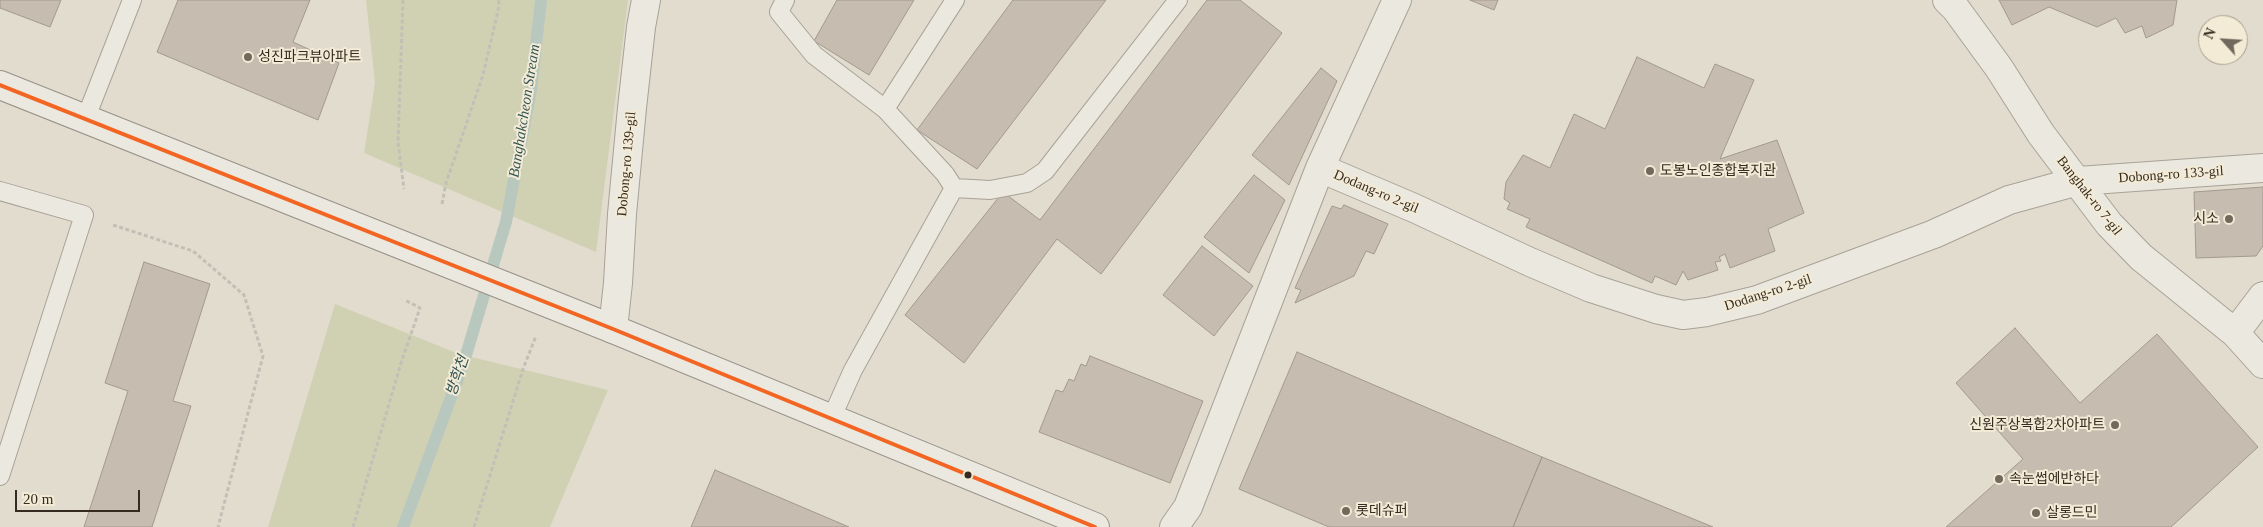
<!DOCTYPE html>
<meta charset="utf-8">
<style>
body{margin:0}
#map{position:relative;width:2263px;height:527px;overflow:hidden;background:#e2dccf;font-family:"Times New Roman",serif}
canvas{display:block}
.north{position:absolute;left:2198px;top:15px;width:50px;height:50px;box-sizing:border-box;background:#f3ebd6;border:1px solid #a79e8d;border-radius:50%;rotate:296deg;font-size:14px;font-weight:700;line-height:20px;text-align:center;color:#362b20}
.north::after{content:'';display:block;margin:auto;width:18px;height:22px;background:#72695d;clip-path:polygon(50% 0,100% 100%,50% 72%,0 100%)}
.scale{position:absolute;left:15px;top:490px;width:125px;height:22px;box-sizing:border-box;border:2px solid #362b20;border-top:0;padding-left:6px;font-size:15px;line-height:18px;white-space:nowrap;color:#362b20;-webkit-text-stroke:4px #f3ebd6;paint-order:stroke}
</style>
<div id="map">
<canvas width="2263" height="527"></canvas>
<div class="north">N</div>
<div class="scale">20 m</div>
</div>
<script>
const c = document.querySelector('canvas').getContext('2d');
c.lineJoin = 'round';
function fill(path, color) {
  c.fillStyle = color;
  c.fill(path, 'evenodd');
}
function shape(rows) {
  const path = new Path2D();
  for (const r of rows) {
    path.moveTo(r[0], r[1]);
    for (let i = 2; i < r.length; i += 2) path.lineTo(r[i], r[i + 1]);
  }
  return path;
}
function trace(path, color, width, dash) {
  c.strokeStyle = color;
  c.lineWidth = width;
  c.lineCap = dash ? 'butt' : 'round';
  c.setLineDash(dash || []);
  c.stroke(path);
}
function drawText(font, color, halo, rows, align = 'center') {
  c.font = font + ' "Times New Roman","Noto Sans KR",serif';
  c.lineWidth = 4;
  c.setLineDash([]);
  c.textBaseline = 'middle';
  c.strokeStyle = halo;
  c.fillStyle = color;
  for (const [text, x, y, turn = 0] of rows) {
    c.save();
    c.translate(x, y);
    c.rotate((+turn || 0) * Math.PI / 180);
    c.textAlign = isNaN(turn) ? turn : align;
    if (halo) c.strokeText(text, 0, 0);
    c.fillText(text, 0, 0);
    c.restore();
  }
}
const green = shape([
 [366,0,628,0,596,252,364,153,375,83],
 [335,304,459,354,608,390,550,527,268,527]
]);
const stream = shape([
 [403,527,463,365,506,222,531,90,541,0]
]);
const building = shape([
 [0,0,61,0,50,27,0,8,0,0],
 [178,0,310,0,293,42,339,63,318,120,157,52,178,0],
 [837,0,914,0,869,75,814,41,837,0],
 [1013,0,1106,0,977,169,917,130,1013,0],
 [1207,0,1240,0,1282,33,1101,274,1057,239,964,363,905,315,1003,192,1040,220,1207,0],
 [1470,0,1498,0,1494,10,1470,0],
 [1999,0,2177,0,2173,25,2146,38,2142,26,2125,33,2116,18,2097,27,2049,7,2012,25,1999,0],
 [1637,57,1704,88,1715,64,1754,80,1720,159,1777,140,1804,213,1768,229,1775,251,1730,268,1725,254,1719,257,1721,261,1715,262,1718,270,1688,280,1683,271,1676,285,1655,276,1652,283,1526,227,1530,219,1507,209,1510,203,1504,199,1506,182,1523,155,1550,168,1574,114,1605,129,1637,57],
 [1321,68,1337,81,1289,185,1252,155,1321,68],
 [1254,175,1285,200,1249,273,1204,237,1254,175],
 [2263,187,2263,246,2256,256,2196,258,2194,192,2263,187],
 [1344,205,1388,224,1374,254,1366,251,1354,276,1295,303,1301,290,1295,288,1332,206,1341,209,1344,205],
 [1202,246,1253,286,1214,336,1163,295,1202,246],
 [144,262,210,284,173,401,191,406,152,527,84,527,128,391,105,383,144,262],
 [2015,328,2080,403,2157,334,2258,447,2171,527,1946,527,2023,459,1956,383,2015,328],
 [1297,352,1542,457,1513,527,1329,527,1239,489,1297,352],
 [1090,356,1203,401,1170,483,1039,432,1056,390,1063,392,1069,379,1074,381,1081,364,1086,366,1090,356],
 [1542,457,1713,527,1513,527,1542,457],
 [715,470,849,527,691,527,715,470]
]);
const path = shape([
 [403,0,398,142,404,189],
 [442,204,446,183,483,75,498,11,499,0],
 [113,225,193,251,244,295,263,356,218,527],
 [353,527,401,363,420,308,405,300],
 [474,527,523,369,536,336]
]);
const lane = shape([
 [785,0,779,12,814,55,885,109],
 [85,120,132,0],
 [954,188,990,190,1027,183,1045,171,1178,0],
 [954,188,945,174,885,109,955,0],
 [0,191,84,215,0,476],
 [831,419,853,370,954,188]
]);
const street = shape([
 [1947,0,1956,9,1999,68,2041,134,2109,224,2141,257,2235,333,2263,364],
 [1320,168,1414,208,1530,262,1591,288,1656,309,1683,315,1707,312,1757,300,1934,234,2009,200,2078,181,2263,168],
 [613,329,618,283,622,214,632,108,641,27,646,0],
 [2235,333,2263,296],
 [1174,527,1188,507,1320,168,1397,0]
]);
const secondary = shape([
 [0,85,613,329,1095,527]
]);
const bus1 = shape([
 [0,85,613,329,1095,527]
]);
const markers = [
 [248,57,5,"#72695d"],
 [1650,171,5,"#72695d"],
 [2229,219,5,"#72695d"],
 [2115,425,5,"#72695d"],
 [968,475,4.5,"#362b20"],
 [1999,479,5,"#72695d"],
 [1346,511,5,"#72695d"],
 [2036,513,5,"#72695d"]
];
const poiNames = [
 ["성진파크뷰아파트",258,57],
 ["도봉노인종합복지관",1660,171],
 ["시소",2219,219,"right"],
 ["신원주상복합2차아파트",2105,425,"right"],
 ["속눈썹에반하다",2009,479],
 ["롯데슈퍼",1356,511],
 ["살롱드민",2046,513]
];
const streetNames = [
 ["Dobong-ro 139-gil",627,164,-85],
 ["Dobong-ro 133-gil",2171,175,-4],
 ["Dodang-ro 2-gil",1376,192,23],
 ["Banghak-ro 7-gil",2089,196,52],
 ["Dodang-ro 2-gil",1768,293,-18]
];
const waterNames = [
 ["Banghakcheon Stream",525,111,-81],
 ["방학천",458,376,-71]
];
fill(green, '#d0d1b3');
trace(stream, '#b9c8bf', 12);
fill(building, '#c6bcb0');
trace(building, '#a2998f', 1);
trace(lane, '#a8a297', 20);
trace(street, '#a8a297', 30);
trace(secondary, '#979188', 30);
trace(path, '#c3bfb6', 3, [4, 2.5]);
trace(lane, '#ebe8df', 18);
trace(street, '#ebe8df', 28);
trace(secondary, '#ebe8df', 28);
trace(bus1, '#f26522', 4);
for (const [x, y, r, color] of markers) {
  const dot = new Path2D();
  dot.arc(x, y, r, 0, 2 * Math.PI);
  c.fillStyle = color;
  c.fill(dot);
  trace(dot, '#f3ebd6', 2);
}
drawText('14px', '#362b20', '#f3ebd6', poiNames, 'left');
drawText('14px', '#362b20', '#f3ebd6', streetNames);
drawText('italic 15px', '#315453', '#f3ebd6', waterNames);
</script>
